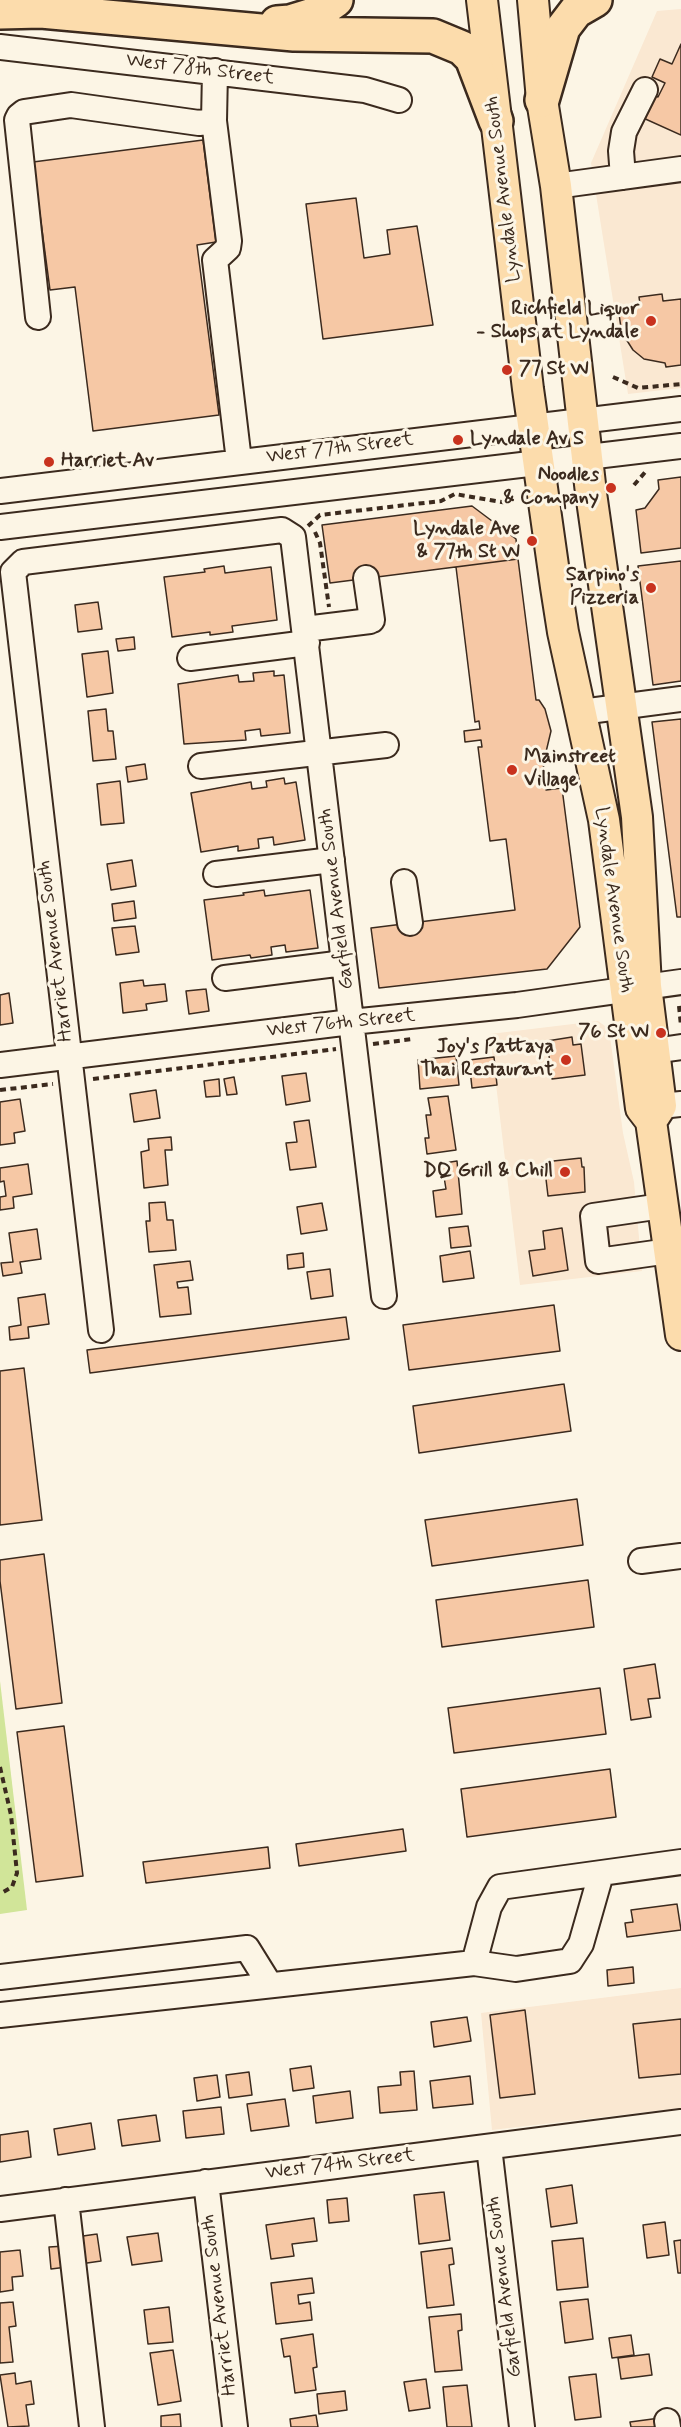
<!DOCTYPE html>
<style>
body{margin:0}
canvas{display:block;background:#fcf5e5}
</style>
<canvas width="681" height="2427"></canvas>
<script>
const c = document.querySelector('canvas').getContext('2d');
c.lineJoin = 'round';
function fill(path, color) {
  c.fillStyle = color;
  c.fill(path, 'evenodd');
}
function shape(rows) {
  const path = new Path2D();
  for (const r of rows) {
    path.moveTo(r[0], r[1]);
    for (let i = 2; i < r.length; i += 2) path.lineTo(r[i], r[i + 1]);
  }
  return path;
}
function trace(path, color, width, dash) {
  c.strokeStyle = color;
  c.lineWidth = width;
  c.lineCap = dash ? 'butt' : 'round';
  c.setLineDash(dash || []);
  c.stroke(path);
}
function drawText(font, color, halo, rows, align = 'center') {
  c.font = font + ' Mynerve,sans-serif';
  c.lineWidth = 6;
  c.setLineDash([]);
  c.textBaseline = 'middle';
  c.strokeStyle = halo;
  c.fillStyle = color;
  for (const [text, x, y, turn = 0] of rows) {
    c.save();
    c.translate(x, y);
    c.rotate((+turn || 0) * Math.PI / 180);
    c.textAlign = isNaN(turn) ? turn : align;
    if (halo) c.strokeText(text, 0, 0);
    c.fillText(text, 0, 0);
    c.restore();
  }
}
const built = shape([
 [681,9,681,388,628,394,591,163,657,11],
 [598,1021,609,1029,623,1133,634,1182,642,1271,520,1285,490,1034],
 [681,1988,681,2108,492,2130,481,2013]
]);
const green = shape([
 [0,1681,27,1910,0,1914]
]);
const building = shape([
 [681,44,681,135,641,117,651,94,658,97,665,83,652,77,660,59,672,64,681,44],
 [203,140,216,242,197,245,219,415,93,431,75,287,50,290,33,162,203,140],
 [356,198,364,258,390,254,387,230,417,226,433,325,323,339,306,204,356,198],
 [662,294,663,301,681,299,681,365,666,367,665,363,644,359,633,350,626,339,626,334,622,335,618,307,640,304,639,297,662,294],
 [681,477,681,548,641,553,636,510,645,508,659,489,658,480,681,477],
 [472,506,516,539,518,559,330,583,322,525,472,506],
 [518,559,536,700,539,700,545,709,551,731,546,752,542,752,546,790,562,788,580,927,547,969,379,988,371,928,515,910,506,839,490,841,478,747,482,747,481,740,465,742,464,731,480,729,479,721,475,722,456,567,518,559],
 [681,561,681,681,653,685,638,566,681,561],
 [224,566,225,573,271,567,277,620,232,626,233,632,210,635,210,632,172,637,164,577,205,572,204,569,224,566],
 [98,602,102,629,78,632,75,605,98,602],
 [134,637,135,649,118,651,116,639,134,637],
 [108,651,113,693,87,697,82,654,108,651],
 [274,671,274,676,284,675,290,733,261,736,260,729,245,731,246,740,184,744,178,684,238,675,239,682,254,681,253,673,274,671],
 [106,709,108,731,113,731,116,759,93,761,88,711,106,709],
 [681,719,681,917,677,917,652,722,681,719],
 [145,764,147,779,128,782,126,767,145,764],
 [284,778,285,784,296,782,305,840,274,845,273,837,258,839,259,848,238,851,238,846,201,852,191,793,251,782,252,789,267,787,266,781,284,778],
 [120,781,124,823,101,825,97,784,120,781],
 [132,860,136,886,111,890,107,864,132,860],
 [264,890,265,896,310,890,318,948,286,952,285,945,271,947,272,955,251,958,250,955,212,960,204,900,244,895,243,893,264,890],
 [134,901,136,918,114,921,112,904,134,901],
 [135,926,139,952,116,955,112,928,135,926],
 [143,980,144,986,165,984,167,1001,146,1004,147,1010,123,1013,120,983,143,980],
 [206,989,209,1011,189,1014,186,991,206,989],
 [9,993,13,1023,0,1025,0,995,9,993],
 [572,1037,573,1045,581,1044,585,1075,552,1079,547,1041,572,1037],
 [456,1056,459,1085,420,1089,418,1060,456,1056],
 [494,1057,497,1085,472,1088,469,1060,494,1057],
 [306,1073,310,1101,286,1105,282,1076,306,1073],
 [234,1077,237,1094,227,1095,224,1079,234,1077],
 [219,1079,220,1096,206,1097,204,1081,219,1079],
 [156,1090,160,1118,134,1122,130,1094,156,1090],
 [448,1096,456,1150,427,1154,425,1138,429,1138,426,1115,431,1115,428,1098,448,1096],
 [20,1099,25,1131,14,1133,15,1143,0,1145,0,1102,20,1099],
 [309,1120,316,1167,290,1170,286,1143,297,1142,294,1122,309,1120],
 [171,1137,172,1150,165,1150,168,1185,144,1188,141,1152,149,1150,148,1139,171,1137],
 [581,1158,582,1167,584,1167,585,1192,548,1196,544,1162,581,1158],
 [457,1161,462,1214,436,1217,433,1191,446,1189,444,1177,440,1178,438,1164,457,1161],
 [28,1164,32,1194,13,1197,14,1208,0,1210,0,1197,6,1196,4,1181,0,1182,0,1168,28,1164],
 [165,1202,167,1220,173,1220,176,1250,149,1252,146,1221,150,1221,149,1203,165,1202],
 [322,1203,327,1230,301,1234,297,1207,322,1203],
 [468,1226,471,1246,451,1248,449,1228,468,1226],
 [562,1228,568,1270,533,1276,529,1251,545,1249,543,1231,562,1228],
 [37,1229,41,1259,20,1262,22,1273,3,1276,1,1263,13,1262,9,1233,37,1229],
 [470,1251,474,1278,443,1282,440,1256,470,1251],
 [303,1253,304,1267,288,1269,287,1255,303,1253],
 [190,1261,193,1280,177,1282,178,1288,188,1287,191,1314,160,1317,154,1265,190,1261],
 [330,1269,333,1296,311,1299,307,1272,330,1269],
 [45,1294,49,1324,28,1327,29,1338,10,1340,9,1327,21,1325,18,1298,45,1294],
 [554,1305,560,1351,409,1370,403,1325,554,1305],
 [346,1317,349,1339,90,1373,87,1350,346,1317],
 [24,1368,42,1520,0,1525,0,1371,24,1368],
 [564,1384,571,1431,419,1453,413,1406,564,1384],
 [577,1499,583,1545,432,1566,425,1520,577,1499],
 [44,1554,62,1703,16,1709,0,1581,0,1560,44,1554],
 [588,1580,594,1627,442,1647,436,1600,588,1580],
 [655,1664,660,1698,648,1699,651,1717,631,1720,624,1669,655,1664],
 [600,1688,606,1734,454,1753,448,1708,600,1688],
 [64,1726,83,1876,36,1882,17,1732,64,1726],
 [610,1769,616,1817,467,1837,461,1789,610,1769],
 [403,1829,406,1851,299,1866,296,1844,403,1829],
 [268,1847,270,1868,146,1883,143,1862,268,1847],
 [677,1904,681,1930,627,1937,625,1923,633,1922,631,1910,677,1904],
 [633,1967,634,1983,608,1986,607,1970,633,1967],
 [525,2010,535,2094,500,2098,490,2015,525,2010],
 [467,2017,471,2041,434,2047,431,2022,467,2017],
 [681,2019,681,2074,639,2078,633,2024,681,2019],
 [311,2066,314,2088,293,2091,290,2069,311,2066],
 [414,2071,417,2110,380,2113,378,2087,401,2085,400,2072,414,2071],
 [249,2072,252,2095,229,2098,226,2075,249,2072],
 [217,2075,220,2097,197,2101,194,2078,217,2075],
 [470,2076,473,2104,433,2108,430,2081,470,2076],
 [350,2091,353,2118,316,2123,313,2096,350,2091],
 [285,2099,289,2126,251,2131,247,2104,285,2099],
 [221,2107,224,2134,186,2138,183,2111,221,2107],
 [156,2115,160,2141,122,2146,118,2120,156,2115],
 [91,2123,95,2149,58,2155,54,2129,91,2123],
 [28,2131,31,2157,0,2162,0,2135,28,2131],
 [572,2185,577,2223,551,2227,546,2189,572,2185],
 [444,2192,450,2240,419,2244,414,2195,444,2192],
 [347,2198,349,2221,329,2223,327,2200,347,2198],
 [314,2218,317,2241,292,2244,294,2256,271,2259,266,2225,314,2218],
 [665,2222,669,2255,647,2258,643,2225,665,2222],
 [158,2233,162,2261,132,2265,127,2237,158,2233],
 [97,2234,101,2261,80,2264,76,2237,97,2234],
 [583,2238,588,2287,557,2290,552,2241,583,2238],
 [681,2240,681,2273,678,2273,674,2241,681,2240],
 [65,2246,67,2267,51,2269,49,2247,65,2246],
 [452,2248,454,2264,449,2265,454,2305,427,2308,421,2252,452,2248],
 [20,2250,23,2276,12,2277,13,2290,0,2292,0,2252,20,2250],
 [312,2278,314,2293,298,2295,299,2304,310,2302,312,2320,276,2324,271,2283,312,2278],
 [588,2299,593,2339,565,2343,560,2302,588,2299],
 [13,2302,16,2326,9,2327,13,2362,0,2363,0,2303,13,2302],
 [169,2307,173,2342,148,2344,144,2310,169,2307],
 [461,2314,462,2330,458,2331,462,2370,435,2372,429,2317,461,2314],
 [313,2334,317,2367,313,2368,316,2390,295,2393,290,2356,284,2357,281,2339,313,2334],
 [631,2335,634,2355,612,2358,609,2338,631,2335],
 [173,2350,181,2401,158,2405,150,2353,173,2350],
 [649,2354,652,2375,621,2379,618,2358,649,2354],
 [15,2373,16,2384,31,2381,34,2404,26,2405,29,2426,8,2427,0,2375,15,2373],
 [596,2374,601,2417,575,2420,569,2377,596,2374],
 [426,2379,430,2408,409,2411,404,2382,426,2379],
 [467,2385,472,2427,447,2427,443,2387,467,2385],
 [345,2391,347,2410,319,2414,317,2394,345,2391],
 [180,2414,181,2427,161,2427,161,2416,180,2414],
 [316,2415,318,2427,291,2427,290,2419,316,2415],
 [660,2418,661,2427,631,2427,630,2422,660,2418]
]);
const path = shape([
 [613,377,638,388,681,384],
 [634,485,647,470],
 [308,526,320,515,441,501,455,494,507,503],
 [315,532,320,543,329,607],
 [679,1006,681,1026],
 [373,1044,413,1039],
 [93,1079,336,1049],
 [0,1090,53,1084],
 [0,1767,11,1815,17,1873,12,1887,0,1894]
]);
const minor = shape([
 [0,47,365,90,399,100],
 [214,121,229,241,228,248,215,260,239,461],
 [623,177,621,151,624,132,645,90],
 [556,186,681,169],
 [38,317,17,120,19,116,24,112,71,105,199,123,214,121,215,71],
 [0,491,681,409],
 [0,527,681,446],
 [366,578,372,620],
 [305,629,370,621],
 [190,658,307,643],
 [581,712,681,699],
 [201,766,386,745],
 [216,874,332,860],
 [404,882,410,923],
 [225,978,344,963],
 [654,1051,681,1047],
 [0,1065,351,1022,517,1005,681,982],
 [661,1106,681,1104],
 [662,1206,593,1216,598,1261,669,1251],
 [101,1330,13,572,23,562,282,530,293,537,384,1296],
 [641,1561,681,1556],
 [474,1963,516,1969,570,1961,581,1944,601,1874],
 [0,1977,247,1948,270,1985],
 [0,2015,474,1963,489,1907,500,1887,681,1862],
 [489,2147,522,2427],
 [206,2182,235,2427],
 [66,2200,92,2427],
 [0,2209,681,2122],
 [667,2421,668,2427]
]);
const major = shape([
 [482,0,528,389,556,587,563,632,604,820,641,1108,651,1121,681,1335],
 [533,0,542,100,556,186,591,493,637,817,646,986,661,1106,652,1120]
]);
const highway = shape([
 [0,12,41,11,294,34,433,36,462,48,472,58,496,121],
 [277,23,290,22,316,14,336,0],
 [542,100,563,28,576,11,595,0]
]);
const markers = [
 [651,321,6,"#c8321e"],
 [507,370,6,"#c8321e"],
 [458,440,6,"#c8321e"],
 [49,462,6,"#c8321e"],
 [611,488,6,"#c8321e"],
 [532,541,6,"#c8321e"],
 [651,588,6,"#c8321e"],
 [512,770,6,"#c8321e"],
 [661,1033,6,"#c8321e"],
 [566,1060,6,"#c8321e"],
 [565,1172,6,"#c8321e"]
];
const streetNames = [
 ["West 78th Street",200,70,7],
 ["Lyndale Avenue South",504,189,-97],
 ["West 77th Street",340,449,-7],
 ["Garfield Avenue South",337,899,-97],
 ["Lyndale Avenue South",613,900,82],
 ["Harriet Avenue South",56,951,-97],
 ["West 76th Street",341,1024,-6],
 ["West 74th Street",340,2165,-7],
 ["Garfield Avenue South",505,2287,-97],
 ["Harriet Avenue South",220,2305,-97]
];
const poiNames = [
 ["Richfield Liquor",639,310],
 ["- Shops at Lyndale",639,333],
 ["77 St W",519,370,"left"],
 ["Lyndale Av S",470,440,"left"],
 ["Harriet Av",61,462,"left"],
 ["Noodles",599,476],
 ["& Company",599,499],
 ["Lyndale Ave",520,530],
 ["& 77th St W",520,553],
 ["Sarpino's",639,576],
 ["Pizzeria",639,599],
 ["Mainstreet",524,758,"left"],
 ["Village",524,781,"left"],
 ["76 St W",649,1033],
 ["Joy's Pattaya",554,1048],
 ["Thai Restaurant",554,1071],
 ["DQ Grill & Chill",553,1172]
];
fill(built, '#fae8d2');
fill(green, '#d1e599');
fill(building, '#f6c8a5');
trace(building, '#3b2a1e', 1.5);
trace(minor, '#3b2a1e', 28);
trace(major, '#3b2a1e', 34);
trace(highway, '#3b2a1e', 38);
trace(path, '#3b2a1e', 4, [6, 4.5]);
trace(minor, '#fcf5e5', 24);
trace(major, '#fcdcac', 30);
trace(highway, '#fcdcac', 33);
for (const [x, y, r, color] of markers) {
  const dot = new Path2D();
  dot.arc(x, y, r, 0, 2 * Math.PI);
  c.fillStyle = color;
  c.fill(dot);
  trace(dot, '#fcf5e5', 2);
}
drawText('20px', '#3b2a1e', '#fcf5e5', streetNames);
drawText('bold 20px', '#3b2a1e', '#fcf5e5', poiNames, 'right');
</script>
